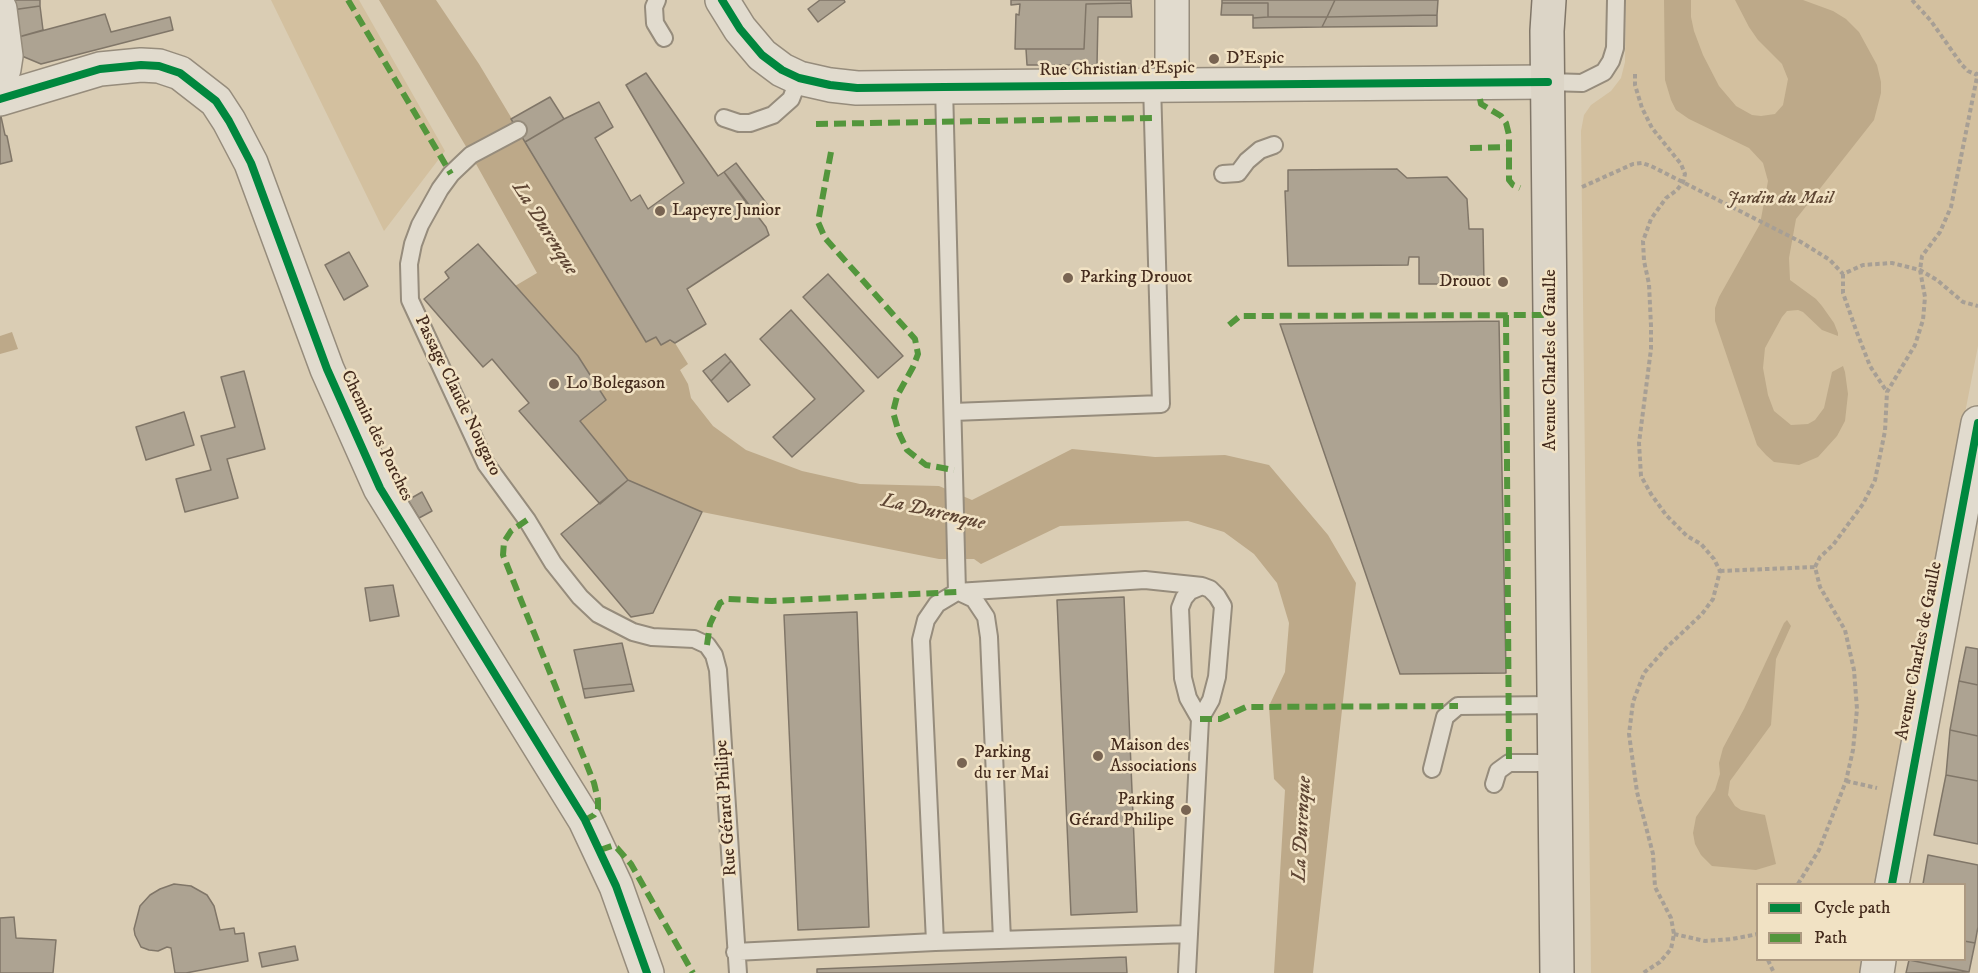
<!DOCTYPE html>
<meta charset="utf-8">
<style>
body{margin:0}
#map{position:relative;width:1978px;height:973px;overflow:hidden;background:#dacdb4;font-family:"IM FELL DW Pica",serif}
canvas{display:block}
.legend{position:absolute;left:1756px;top:883px;width:210px;height:78px;box-sizing:border-box;background:#f1e2c4;border:2px solid #ac9981;margin:0;padding:8px 10px;list-style:none;font-size:18px;color:#442b1d}
.legend li{display:flex;align-items:center;gap:12px;height:30px}
.legend b{width:30px;border:2px solid #ac9981}
</style>
<div id="map">
<canvas width="1978" height="973"></canvas>
<ul class="legend">
<li><b style="height:8px;background:#00873e"></b>Cycle path</li>
<li><b style="height:8px;background:#53963c"></b>Path</li>
</ul>
</div>
<script>
const c = document.querySelector('canvas').getContext('2d');
c.lineJoin = 'round';
function fill(path, color) {
  c.fillStyle = color;
  c.fill(path, 'evenodd');
}
function shape(rows) {
  const path = new Path2D();
  for (const r of rows) {
    path.moveTo(r[0], r[1]);
    for (let i = 2; i < r.length; i += 2) path.lineTo(r[i], r[i + 1]);
  }
  return path;
}
function trace(path, color, width, dash) {
  c.strokeStyle = color;
  c.lineWidth = width;
  c.lineCap = dash ? 'butt' : 'round';
  c.setLineDash(dash || []);
  c.stroke(path);
}
function drawText(font, color, halo, rows, align = 'center') {
  c.font = font + ' "IM FELL DW Pica",serif';
  c.lineWidth = 5;
  c.setLineDash([]);
  c.textBaseline = 'middle';
  c.strokeStyle = halo;
  c.fillStyle = color;
  for (const [text, x, y, turn = 0] of rows) {
    c.save();
    c.translate(x, y);
    c.rotate((+turn || 0) * Math.PI / 180);
    c.textAlign = isNaN(turn) ? turn : align;
    if (halo) c.strokeText(text, 0, 0);
    c.fillText(text, 0, 0);
    c.restore();
  }
}
const green = shape([
 [271,0,359,0,445,151,384,231],
 [1626,0,1978,0,1978,346,1892,790,1876,884,1758,884,1758,960,1864,960,1861,973,1591,973,1581,131,1584,115,1591,105,1611,91,1621,78,1625,62]
]);
const water = shape([
 [379,0,436,0,479,64,646,342,656,337,675,343,688,364,680,370,688,384,691,398,713,426,746,450,802,471,860,484,939,486,972,500,1072,449,1155,457,1225,455,1269,465,1328,535,1356,583,1313,973,1274,973,1285,790,1274,779,1269,706,1285,672,1289,623,1277,583,1254,554,1224,532,1188,521,1060,526,981,564,974,559,939,559,702,512,628,480,580,421,606,400,578,356,515,286,537,273,471,155],
 [1664,0,1691,0,1691,17,1694,31,1703,55,1719,86,1736,106,1752,115,1761,116,1775,114,1783,105,1788,79,1782,64,1758,40,1749,27,1735,0,1803,0,1833,11,1846,19,1859,32,1877,65,1881,82,1881,93,1874,120,1796,219,1789,258,1790,280,1816,299,1822,306,1834,323,1838,333,1838,336,1822,330,1803,312,1798,310,1787,311,1782,317,1765,348,1763,368,1768,395,1774,411,1791,425,1808,424,1815,420,1824,408,1832,372,1843,366,1845,372,1848,394,1845,421,1837,436,1818,457,1799,465,1774,462,1766,455,1757,445,1715,321,1715,308,1719,297,1760,224,1768,181,1763,163,1749,148,1689,119,1676,110,1671,100,1665,80],
 [12,332,18,349,0,354,0,336],
 [1787,620,1791,626,1776,659,1771,725,1730,781,1728,795,1735,806,1741,810,1765,815,1776,864,1756,870,1712,866,1701,855,1695,844,1693,833,1696,817,1715,790,1720,774,1719,763,1723,748,1744,709,1784,623]
]);
const building = shape([
 [11,0,40,0,40,6,12,10,11,0],
 [820,0,844,0,845,2,818,22,808,9,820,0],
 [1011,0,1131,0,1131,3,1086,4,1084,49,1015,49,1016,14,1019,15,1020,4,1011,5,1011,0],
 [1222,0,1335,0,1327,17,1268,17,1268,3,1222,3,1222,0],
 [1335,0,1438,0,1437,15,1327,17,1335,0],
 [1131,3,1132,17,1098,17,1097,65,1027,65,1026,49,1084,49,1086,4,1131,3],
 [1222,3,1268,3,1268,17,1253,18,1253,15,1221,15,1222,3],
 [40,6,43,30,15,38,12,10,40,6],
 [105,14,111,32,170,17,173,30,41,64,17,54,15,38,105,14],
 [1437,15,1437,26,1322,27,1327,17,1437,15],
 [1268,17,1327,17,1322,27,1253,28,1253,18,1268,17],
 [646,73,718,176,724,172,766,227,769,235,687,289,706,324,675,343,670,340,661,345,656,337,646,342,525,142,564,119,599,102,613,127,595,138,631,201,640,195,648,209,684,183,626,85,646,73],
 [550,97,564,119,525,142,511,119,550,97],
 [0,112,5,135,7,136,12,161,0,164,0,112],
 [736,163,767,204,754,213,724,172,736,163],
 [1397,169,1407,178,1447,177,1467,199,1469,229,1483,229,1484,284,1419,284,1419,257,1409,257,1408,265,1288,266,1285,191,1288,191,1288,170,1397,169],
 [478,244,578,356,606,400,580,421,628,480,600,504,519,411,529,403,492,359,483,367,424,299,449,278,445,272,478,244],
 [349,252,368,286,344,300,325,265,349,252],
 [828,274,903,356,878,378,803,297,828,274],
 [791,310,864,391,792,457,773,437,815,399,760,339,791,310],
 [1499,321,1506,673,1400,674,1280,324,1499,321],
 [725,354,731,361,711,381,703,371,725,354],
 [731,361,750,385,728,402,711,381,731,361],
 [244,371,265,449,227,459,238,498,185,512,176,479,211,470,201,436,235,427,221,377,244,371],
 [184,412,194,445,146,460,136,427,184,412],
 [628,480,702,512,653,613,631,617,561,534,628,480],
 [422,492,432,511,419,518,408,500,422,492],
 [393,585,399,616,370,621,365,588,393,585],
 [1124,597,1137,912,1071,915,1057,600,1124,597],
 [857,612,869,927,798,930,784,615,857,612],
 [622,643,632,684,583,689,574,650,622,643],
 [1966,647,1978,649,1978,685,1959,681,1966,647],
 [1959,681,1978,685,1978,736,1950,730,1959,681],
 [632,684,634,691,585,698,583,689,632,684],
 [1950,730,1978,736,1978,781,1946,775,1950,730],
 [1946,775,1978,781,1978,844,1934,835,1946,775],
 [1928,855,1978,865,1978,927,1975,943,1964,941,1964,884,1923,884,1928,855],
 [174,884,191,886,207,895,214,906,220,930,234,928,235,934,244,933,248,961,186,973,175,973,171,948,167,947,158,951,149,950,141,947,135,935,134,929,140,906,150,895,160,889,174,884],
 [14,917,16,938,56,940,53,973,0,973,0,918,14,917],
 [1964,941,1975,943,1969,972,1909,960,1964,960,1964,941],
 [295,946,298,960,262,967,259,953,295,946],
 [1126,957,1127,973,817,973,817,969,1126,957],
 [1909,960,1969,972,1906,973,1909,960]
]);
const path = shape([
 [1912,0,1931,21,1962,65,1968,71,1977,75],
 [1635,74,1635,85,1642,108,1652,128,1681,164,1685,174,1683,182,1677,190,1666,198,1651,219,1643,241,1644,261,1649,284,1651,326,1651,349,1639,443,1641,476,1651,494,1666,515,1687,536,1701,544,1714,559,1720,571,1713,599,1702,614,1666,648,1644,673,1633,702,1629,734,1637,792,1653,854,1655,887,1671,918,1674,934,1671,949,1660,962,1643,973],
 [1582,187,1633,164,1642,163,1651,166,1801,242,1830,260,1843,274,1863,265,1892,263,1920,270,1937,280,1963,302,1978,306],
 [1843,274,1843,293,1856,330,1870,366,1887,392],
 [1720,571,1815,567],
 [1846,781,1877,788],
 [1798,884,1819,850,1846,781,1853,750,1857,709,1854,670,1845,630,1820,587,1815,567,1820,557,1833,545,1863,504,1875,480,1885,431,1887,392,1915,345,1923,320,1925,297,1920,270,1922,256,1940,232,1951,207,1978,72],
 [1674,934,1705,941,1732,939,1758,934],
 [1768,960,1774,973]
]);
const service = shape([
 [657,0,654,7,655,23,664,38],
 [1548,82,1582,83,1604,72,1611,61,1615,48,1616,0],
 [944,87,957,592],
 [724,118,739,123,750,123,773,115,791,99,799,78],
 [518,130,471,155,451,174,440,189,420,225,413,244,409,264,410,300,486,464,527,520,553,563,580,597,598,614,633,632,652,637,694,639,707,645,714,655,718,670,738,973],
 [1223,174,1238,173,1247,161,1260,150,1274,145],
 [953,412,1161,404,1152,84],
 [959,592,974,599,986,617,989,637,1002,940],
 [1432,769,1445,717,1458,706,1554,705],
 [1494,784,1498,771,1509,763,1554,763],
 [935,942,921,640,926,620,937,604,957,592,1145,580,1202,586],
 [735,952,935,942,1189,934],
 [1187,973,1200,719,1211,700,1217,677,1223,606,1217,596,1210,589,1202,586,1190,591,1184,598,1180,608,1183,678,1188,698,1200,719]
]);
const minor = shape([
 [722,0,740,29,762,55,782,70,799,78,830,85,857,88,944,87,1548,82],
 [0,9,6,56,4,69,0,80],
 [1172,84,1172,0],
 [1892,884,1978,423],
 [1877,973,1879,960]
]);
const tertiary = shape([
 [0,99,100,69,141,65,159,66,180,73,216,101,229,121,251,163,327,369,380,488,585,820,616,886,647,973]
]);
const primary = shape([
 [1549,0,1547,31,1557,973]
]);
const quiet = shape([
 [348,0,451,174],
 [1480,99,1481,104,1501,116,1506,123,1509,135,1509,180,1513,185,1520,188],
 [816,124,1152,118],
 [1470,148,1509,147],
 [831,152,818,222,825,238,915,339,918,354,913,367,897,396,893,412,899,433,907,450,926,465,954,470],
 [1506,315,1509,763],
 [1229,325,1240,316,1550,315],
 [527,520,511,531,504,542,503,555,594,783,598,800,598,809,594,815,585,820],
 [707,645,710,624,720,603,728,599,772,601,957,592],
 [1200,719,1220,719,1246,707,1458,706],
 [600,850,612,846,617,848,631,864,693,973]
]);
const cycleway = shape([
 [722,0,740,29,762,55,782,70,799,78,830,85,857,88,944,87,1548,82],
 [0,99,100,69,141,65,159,66,180,73,216,101,229,121,251,163,327,369,380,488,585,820,616,886,647,973],
 [1892,884,1978,423]
]);
const markers = [
 [1214,59,6,"#786452"],
 [660,211,6,"#786452"],
 [1068,278,6,"#786452"],
 [1503,282,6,"#786452"],
 [554,384,6,"#786452"],
 [1098,756,6,"#786452"],
 [962,763,6,"#786452"],
 [1186,810,6,"#786452"]
];
const poiNames = [
 ["D'Espic",1226,59],
 ["Lapeyre Junior",672,211],
 ["Parking Drouot",1080,278],
 ["Drouot",1491,282,"right"],
 ["Lo Bolegason",566,384],
 ["Maison des",1110,746],
 ["Associations",1110,767],
 ["Parking",974,753],
 ["du 1er Mai",974,774],
 ["Parking",1174,800,"right"],
 ["Gérard Philipe",1174,821,"right"]
];
const streetNames = [
 ["Rue Christian d'Espic",1117,70,-1],
 ["Avenue Charles de Gaulle",1551,360,-90],
 ["Passage Claude Nougaro",457,396,64],
 ["Chemin des Porches",376,436,64],
 ["Avenue Charles de Gaulle",1920,651,-79],
 ["Rue Gérard Philipe",727,808,-94]
];
const parkNames = [
 ["Jardin du Mail",1780,199]
];
const waterNames = [
 ["La Durenque",544,229,58],
 ["La Durenque",933,513,13],
 ["La Durenque",1303,829,-87]
];
fill(green, '#d3c09f');
fill(water, '#bda989');
fill(building, '#ada392');
trace(building, '#807668', 1.5);
trace(service, '#968c7c', 20);
trace(minor, '#968c7c', 36);
trace(tertiary, '#968c7c', 36);
trace(primary, '#807668', 36);
trace(path, '#a79f95', 4, [4.5, 3]);
trace(service, '#e1dbce', 16);
trace(minor, '#e1dbce', 33);
trace(tertiary, '#e1dbce', 33);
trace(primary, '#dcd5c7', 33);
trace(quiet, '#53963c', 6, [12, 6]);
trace(cycleway, '#00873e', 8);
for (const [x, y, r, color] of markers) {
  const dot = new Path2D();
  dot.arc(x, y, r, 0, 2 * Math.PI);
  c.fillStyle = color;
  c.fill(dot);
  trace(dot, '#f1e2c4', 2);
}
drawText('18px', '#442b1d', '#f1e2c4', poiNames, 'left');
drawText('18px', '#442b1d', '#f1e2c4', streetNames);
drawText('italic 18px', '#5f4734', '#f1e2c4', parkNames);
drawText('italic 20px', '#5f4634', '#f1e2c4', waterNames);
</script>
